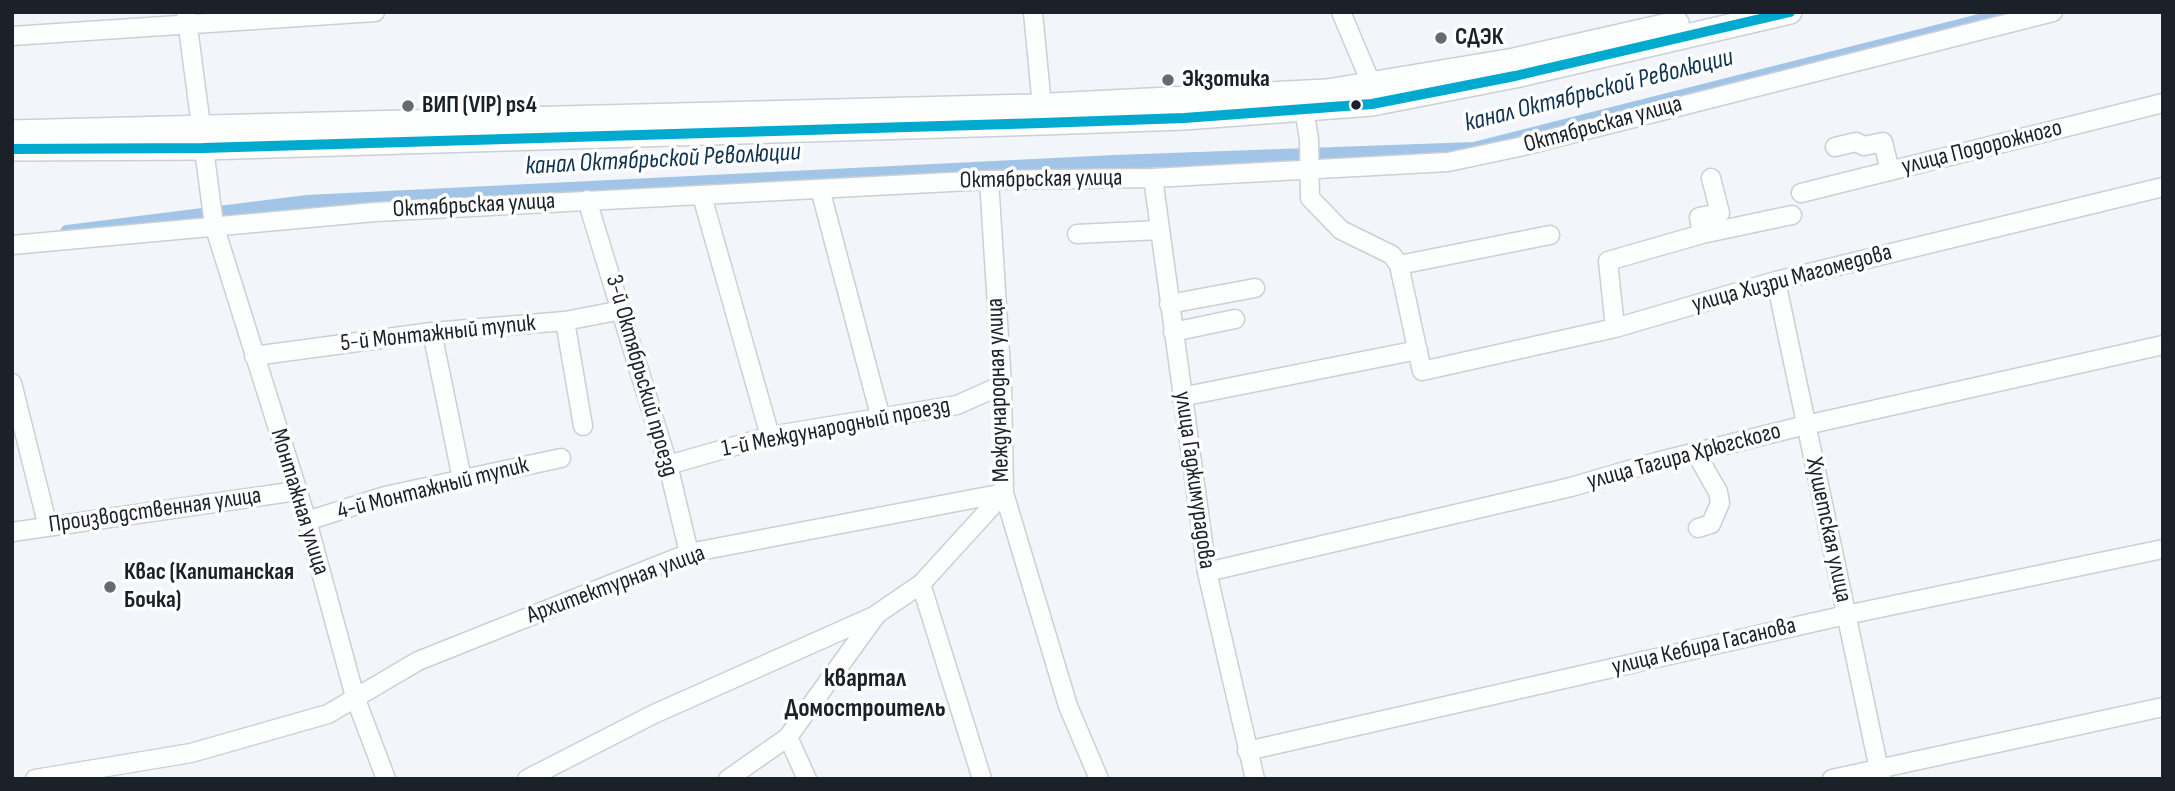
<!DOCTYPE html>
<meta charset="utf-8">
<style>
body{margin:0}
#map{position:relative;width:2175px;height:791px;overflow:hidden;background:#f2f5fa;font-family:"Sofia Sans Condensed",sans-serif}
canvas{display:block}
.frame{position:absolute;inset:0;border:14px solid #1b2128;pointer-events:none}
</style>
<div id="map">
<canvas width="2175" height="791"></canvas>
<div class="frame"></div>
</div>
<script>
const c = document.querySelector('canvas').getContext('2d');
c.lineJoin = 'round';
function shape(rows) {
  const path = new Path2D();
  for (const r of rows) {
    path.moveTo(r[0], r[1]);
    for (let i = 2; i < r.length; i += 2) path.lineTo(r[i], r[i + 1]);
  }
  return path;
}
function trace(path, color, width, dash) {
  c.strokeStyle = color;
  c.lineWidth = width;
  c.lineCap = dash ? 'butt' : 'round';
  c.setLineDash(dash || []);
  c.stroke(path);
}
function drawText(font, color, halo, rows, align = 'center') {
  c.font = font + ' "Sofia Sans Condensed",sans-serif';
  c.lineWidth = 7;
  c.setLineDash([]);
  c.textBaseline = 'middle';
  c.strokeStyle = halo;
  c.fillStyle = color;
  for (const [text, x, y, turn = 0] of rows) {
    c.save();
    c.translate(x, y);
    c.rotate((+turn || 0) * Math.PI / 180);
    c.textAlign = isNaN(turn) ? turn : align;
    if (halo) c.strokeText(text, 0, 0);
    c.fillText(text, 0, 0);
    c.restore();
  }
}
const canal = shape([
 [67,232,307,202,1115,162,1474,149,2015,12]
]);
const minor = shape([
 [186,12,214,225,307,521,355,697,386,779],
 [1033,12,1043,117],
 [1341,12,1371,83,1371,94],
 [12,36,375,12],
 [1302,97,1309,139,1310,198,1341,230,1392,255,1399,265,1422,371,1615,328,1776,281,2163,187],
 [1835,147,1856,142,1864,146,1883,142,1890,171],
 [1153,178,1207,572,1255,779],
 [820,189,881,419],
 [1801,193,2163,103],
 [702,196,770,436],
 [587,200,668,465,689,553],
 [1077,234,1159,230],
 [1702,234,1699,217,1720,213,1711,178],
 [12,245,375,212,989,180,1153,178,1448,162,1519,147,2053,12],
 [1399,265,1550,235],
 [1776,281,1881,779],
 [1169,304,1255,288],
 [565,321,583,426],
 [1615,328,1608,261,1702,234,1792,215],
 [432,332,462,479],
 [1173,332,1235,319],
 [254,356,432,332,565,321,622,310],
 [12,383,48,527],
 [1181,397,1418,350],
 [1696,453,1718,492,1720,503,1711,524,1698,528],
 [668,465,770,436,957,405,1002,385],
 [307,521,385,496,561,458],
 [12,532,297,491],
 [1207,572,1571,487,1656,462,1806,425,2163,345],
 [921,584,982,779],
 [788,737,807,779],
 [1247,751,1846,615,2163,549],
 [35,779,191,753,328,714,418,661,689,553,1004,493,1068,706,1099,779],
 [527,779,654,714,874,616],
 [728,779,788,737,877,614,921,584,1004,493,1002,385,989,180],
 [1832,779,2163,707]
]);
const major = shape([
 [12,132,1031,106,1327,91,1514,60,1677,23],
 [12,149,203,148,1042,123,1184,118,1372,104,1515,76,1790,12]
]);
const bus1 = shape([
 [12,149,203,148,1042,123,1184,118,1372,104,1515,76,1790,12]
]);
const markers = [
 [1441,38,7,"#666b72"],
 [1168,80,7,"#666b72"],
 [1356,105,6,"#1b2128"],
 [408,106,7,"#666b72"],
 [110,587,7,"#666b72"]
];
const poiNames = [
 ["СДЭК",1455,38],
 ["Экзотика",1182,80],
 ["ВИП (VIP) ps4",422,106],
 ["Квас (Капитанская",124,573],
 ["Бочка)",124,601]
];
const streetNames = [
 ["Октябрьская улица",1603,125,-15],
 ["улица Подорожного",1982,148,-14],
 ["Октябрьская улица",1041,180,-1],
 ["Октябрьская улица",474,206,-3],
 ["улица Хизри Магомедова",1792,279,-15],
 ["5-й Монтажный тупик",438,334,-6],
 ["3-й Октябрьский проезд",641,376,74],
 ["Международная улица",999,390,-92],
 ["1-й Международный проезд",836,428,-11],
 ["улица Тагира Хрюгского",1684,457,-15],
 ["улица Гаджимурадова",1194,480,82],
 ["4-й Монтажный тупик",433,489,-14],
 ["Монтажная улица",299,502,73],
 ["Производственная улица",155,511,-8],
 ["Хушетская улица",1828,530,78],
 ["Архитектурная улица",616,585,-20],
 ["улица Кебира Гасанова",1704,647,-13]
];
const waterNames = [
 ["канал Октябрьской Революции",1599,91,-14],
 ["канал Октябрьской Революции",663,160,-3]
];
const neighbourhoodNames = [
 ["квартал",865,679],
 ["Домостроитель",865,709]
];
trace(canal, '#a2c5e7', 14);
trace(minor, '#cbd0d5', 21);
trace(major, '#cbd0d5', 26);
trace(minor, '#fdfefe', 18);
trace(major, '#fdfefe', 23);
trace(bus1, '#00a9ce', 10);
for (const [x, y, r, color] of markers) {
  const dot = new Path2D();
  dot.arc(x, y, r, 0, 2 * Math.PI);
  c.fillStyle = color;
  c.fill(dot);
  trace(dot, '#fff', 2.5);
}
drawText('bold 24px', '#1b2128', '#fff', poiNames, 'left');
drawText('24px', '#1b2128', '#fff', streetNames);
drawText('italic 26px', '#0f3352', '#fff', waterNames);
drawText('bold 26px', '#1b2128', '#fff', neighbourhoodNames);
</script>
